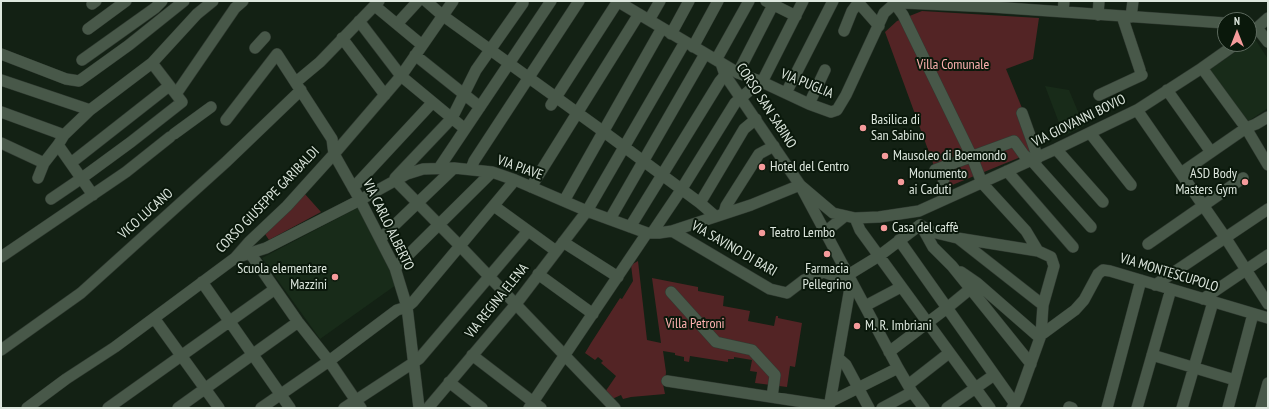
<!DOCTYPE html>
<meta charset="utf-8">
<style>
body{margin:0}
#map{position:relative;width:1269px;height:409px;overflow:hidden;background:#132114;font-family:"PT Sans Narrow",sans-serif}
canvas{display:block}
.frame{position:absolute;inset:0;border:2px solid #dde7de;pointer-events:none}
.north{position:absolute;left:1217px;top:12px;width:40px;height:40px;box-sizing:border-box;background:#0a180b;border:1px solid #5e6b5f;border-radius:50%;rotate:0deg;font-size:11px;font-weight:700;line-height:16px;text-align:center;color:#dde7de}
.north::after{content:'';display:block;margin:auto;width:14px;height:18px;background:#f59b9b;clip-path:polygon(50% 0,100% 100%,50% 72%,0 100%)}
</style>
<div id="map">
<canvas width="1269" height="409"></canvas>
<div class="frame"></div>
<div class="north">N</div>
</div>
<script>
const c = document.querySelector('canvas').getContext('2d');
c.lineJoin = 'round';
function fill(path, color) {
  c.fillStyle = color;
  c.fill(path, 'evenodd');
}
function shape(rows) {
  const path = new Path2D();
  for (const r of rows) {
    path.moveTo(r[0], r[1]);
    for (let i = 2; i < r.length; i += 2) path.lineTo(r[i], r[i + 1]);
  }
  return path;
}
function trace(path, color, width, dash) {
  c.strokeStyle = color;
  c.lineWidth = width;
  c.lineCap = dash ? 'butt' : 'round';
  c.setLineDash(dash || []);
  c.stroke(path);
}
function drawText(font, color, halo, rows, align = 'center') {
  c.font = font + ' "PT Sans Narrow",sans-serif';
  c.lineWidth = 4;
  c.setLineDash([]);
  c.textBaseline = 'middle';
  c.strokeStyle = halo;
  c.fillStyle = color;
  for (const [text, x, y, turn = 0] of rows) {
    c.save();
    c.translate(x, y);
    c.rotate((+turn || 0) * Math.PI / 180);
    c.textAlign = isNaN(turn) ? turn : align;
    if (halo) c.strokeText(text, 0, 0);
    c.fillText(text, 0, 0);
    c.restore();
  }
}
const built = shape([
 [1255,39,1268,59,1268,108,1247,122,1209,70],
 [1045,86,1069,90,1084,126,1064,136],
 [361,206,391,268,396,285,320,339,262,258]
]);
const green = shape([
 [922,11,1039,18,1033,59,1006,69,1022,108,1033,152,940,190,934,166,885,32,897,21],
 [304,193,321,212,269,240,265,234],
 [638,261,647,340,661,343,652,278,698,287,698,291,724,296,723,306,750,311,748,321,774,326,776,316,778,316,778,318,802,323,795,367,790,366,787,387,755,383,757,372,750,371,752,360,734,357,734,359,728,359,728,362,690,356,689,362,684,361,684,357,675,355,675,353,663,351,666,372,665,382,663,382,663,384,665,394,631,397,623,399,621,395,612,399,605,392,616,376,601,363,603,361,598,357,595,360,585,353,591,343,620,298,622,299,633,281,631,265]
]);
const minor = shape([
 [426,1,442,15,604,132,700,203],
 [617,1,738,73,762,82,809,104,831,112,837,110,846,95,884,13,894,4],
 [766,1,796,16],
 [857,1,879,26],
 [893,1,903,15,972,157,982,183,1026,231,1038,251],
 [523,3,476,70,452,118,395,178,395,180,460,246,615,408],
 [92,4,96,1],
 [894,4,904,3,992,7,1225,23],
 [375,6,422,45],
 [1063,12,1064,1],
 [1098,15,1099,1],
 [1122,16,1140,70],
 [1131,17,1133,1],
 [649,20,660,1],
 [359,21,401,76,465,129],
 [397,24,418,1],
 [1257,28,1268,42],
 [88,29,126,1],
 [844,31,852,11,858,3],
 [671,34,689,1],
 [1249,35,1268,18],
 [342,38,385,95],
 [693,47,718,1],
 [255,48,265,37],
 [1,54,66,79,79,81,129,45,184,1],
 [415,55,480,107],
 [82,60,155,8,162,1],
 [716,60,749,1],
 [721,63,725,75,800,185,898,368,912,392,924,408],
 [1202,68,1246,128,1256,124,1268,117],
 [738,73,775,1],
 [1,80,90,110],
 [296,82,320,62,379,1],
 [1167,90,1211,152],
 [786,93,833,1],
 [176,94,235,8,243,1],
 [1099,95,1142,75],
 [809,104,825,70],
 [551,105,618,1],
 [1137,110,1225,237,1268,304],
 [1,112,64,135],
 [1022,113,1038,158],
 [226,120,277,54,332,139,334,154,360,200,395,268,407,307,419,408],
 [1090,133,1131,185],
 [174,134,211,107],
 [1,143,44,163],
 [58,145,93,195],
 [1056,149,1103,202],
 [76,159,169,86],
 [439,168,551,1],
 [471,169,474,161,579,1],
 [935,170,1014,141,1024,155,1032,161,1091,227],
 [1007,171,1073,247],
 [1181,173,1246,128,1268,165],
 [86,175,131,142,182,102,152,63],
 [38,178,44,163,58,145,64,135,90,110,152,63,197,14,213,1],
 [800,185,833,213,855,218,879,217,919,211,1056,149,1137,110,1202,68,1236,44],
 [531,187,639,14],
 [353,188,432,103],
 [943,188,945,166],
 [51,199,79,180],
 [564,201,662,28],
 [494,206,556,251],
 [724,213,726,206,759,154,774,146],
 [715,216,700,203,744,129,756,119],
 [855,218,860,230,990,408],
 [610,219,705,54],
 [920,225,932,232,957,238,1038,251,1051,257,1054,266,1043,305,1041,335,1018,399,1012,408],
 [630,227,720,81,725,75],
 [922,227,933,247,952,266,1031,364],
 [672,231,770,289,787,293,804,280,824,272,851,282],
 [825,232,845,216],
 [652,233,681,190,735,103,750,90,762,82,803,1],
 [380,239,454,168],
 [959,239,1043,305],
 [899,240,1015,404],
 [563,242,618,277],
 [1148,244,1243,178],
 [250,253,298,322,329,361,361,408],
 [1,257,126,172,170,137],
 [235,258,266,248,360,200,407,174,423,169,454,168,492,172,515,180,587,211,647,233,659,233,672,231,751,205,800,185],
 [395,268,492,172],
 [961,272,977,283,1040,338],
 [538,274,593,314],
 [848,275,879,256,920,225],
 [202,282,290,408],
 [1155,285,1268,209],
 [671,292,716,342,752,350,775,375,772,397],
 [1203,299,1268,255],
 [865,306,901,287],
 [154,318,219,408],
 [1041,335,1075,310,1084,300,1098,274,1103,270,1110,271,1268,318],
 [1,350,81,293,226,162,301,90],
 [889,352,947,308,975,285],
 [472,355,541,408],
 [1152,355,1235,380],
 [838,358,846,365,869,408],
 [667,381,829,406],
 [449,382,482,408],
 [908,385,949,353],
 [830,402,898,368],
 [1069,407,1072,408],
 [27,408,66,379,115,347,235,258,249,242,287,206,334,154,401,76,453,1],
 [108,408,275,289],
 [178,408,298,322],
 [261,408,329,361,397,310,407,307,413,302,515,180],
 [344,408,419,359,528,231],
 [428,408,516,304,587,211,685,42],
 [529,408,647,233],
 [829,408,851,282],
 [882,408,912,392],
 [947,408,994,375],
 [1107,408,1141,280],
 [1137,408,1171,289],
 [1182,408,1213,302],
 [1228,408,1253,314],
 [1261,408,1268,383]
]);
const markers = [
 [863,128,4,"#f59b9b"],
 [885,156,4,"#f59b9b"],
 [762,167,4,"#f59b9b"],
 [901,182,4,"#f59b9b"],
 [1245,182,4,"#f59b9b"],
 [884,228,4,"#f59b9b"],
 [762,233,4,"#f59b9b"],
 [827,254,4,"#f59b9b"],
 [335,277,4,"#f59b9b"],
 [857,326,4,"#f59b9b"]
];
const parkNames = [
 ["Villa Comunale",953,65],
 ["Villa Petroni",695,324]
];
const streetNames = [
 ["VIA PUGLIA",807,84,22],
 ["CORSO SAN SABINO",766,106,57],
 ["VIA GIOVANNI BOVIO",1079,121,-26],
 ["VIA PIAVE",520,168,20],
 ["CORSO GIUSEPPE GARIBALDI",268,200,-46],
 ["VICO LUCANO",146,214,-42],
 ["VIA CARLO ALBERTO",388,225,64],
 ["VIA SAVINO DI BARI",734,249,30],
 ["VIA MONTESCUPOLO",1169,273,17],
 ["VIA REGINA ELENA",497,301,-51]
];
const poiNames = [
 ["Basilica di",871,120],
 ["San Sabino",871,136],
 ["Mausoleo di Boemondo",893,156],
 ["Hotel del Centro",770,167],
 ["Monumento",909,174],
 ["ai Caduti",909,190],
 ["ASD Body",1237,174,"right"],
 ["Masters Gym",1237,190,"right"],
 ["Casa del caffè",892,228],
 ["Teatro Lembo",770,233],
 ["Scuola elementare",327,269,"right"],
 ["Mazzini",327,285,"right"],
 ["Farmacia",827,269,"center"],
 ["Pellegrino",827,285,"center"],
 ["M. R. Imbriani",865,326]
];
fill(built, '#182b19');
fill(green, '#532425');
trace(minor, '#313b32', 12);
trace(minor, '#485849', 11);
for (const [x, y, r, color] of markers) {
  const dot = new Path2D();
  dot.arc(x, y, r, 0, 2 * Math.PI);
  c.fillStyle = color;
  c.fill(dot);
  trace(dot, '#0a180b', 1.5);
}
drawText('14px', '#fdb0af', '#0a180b', parkNames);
drawText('14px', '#dde7de', '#0a180b', streetNames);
drawText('14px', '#dde7de', '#0a180b', poiNames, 'left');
</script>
